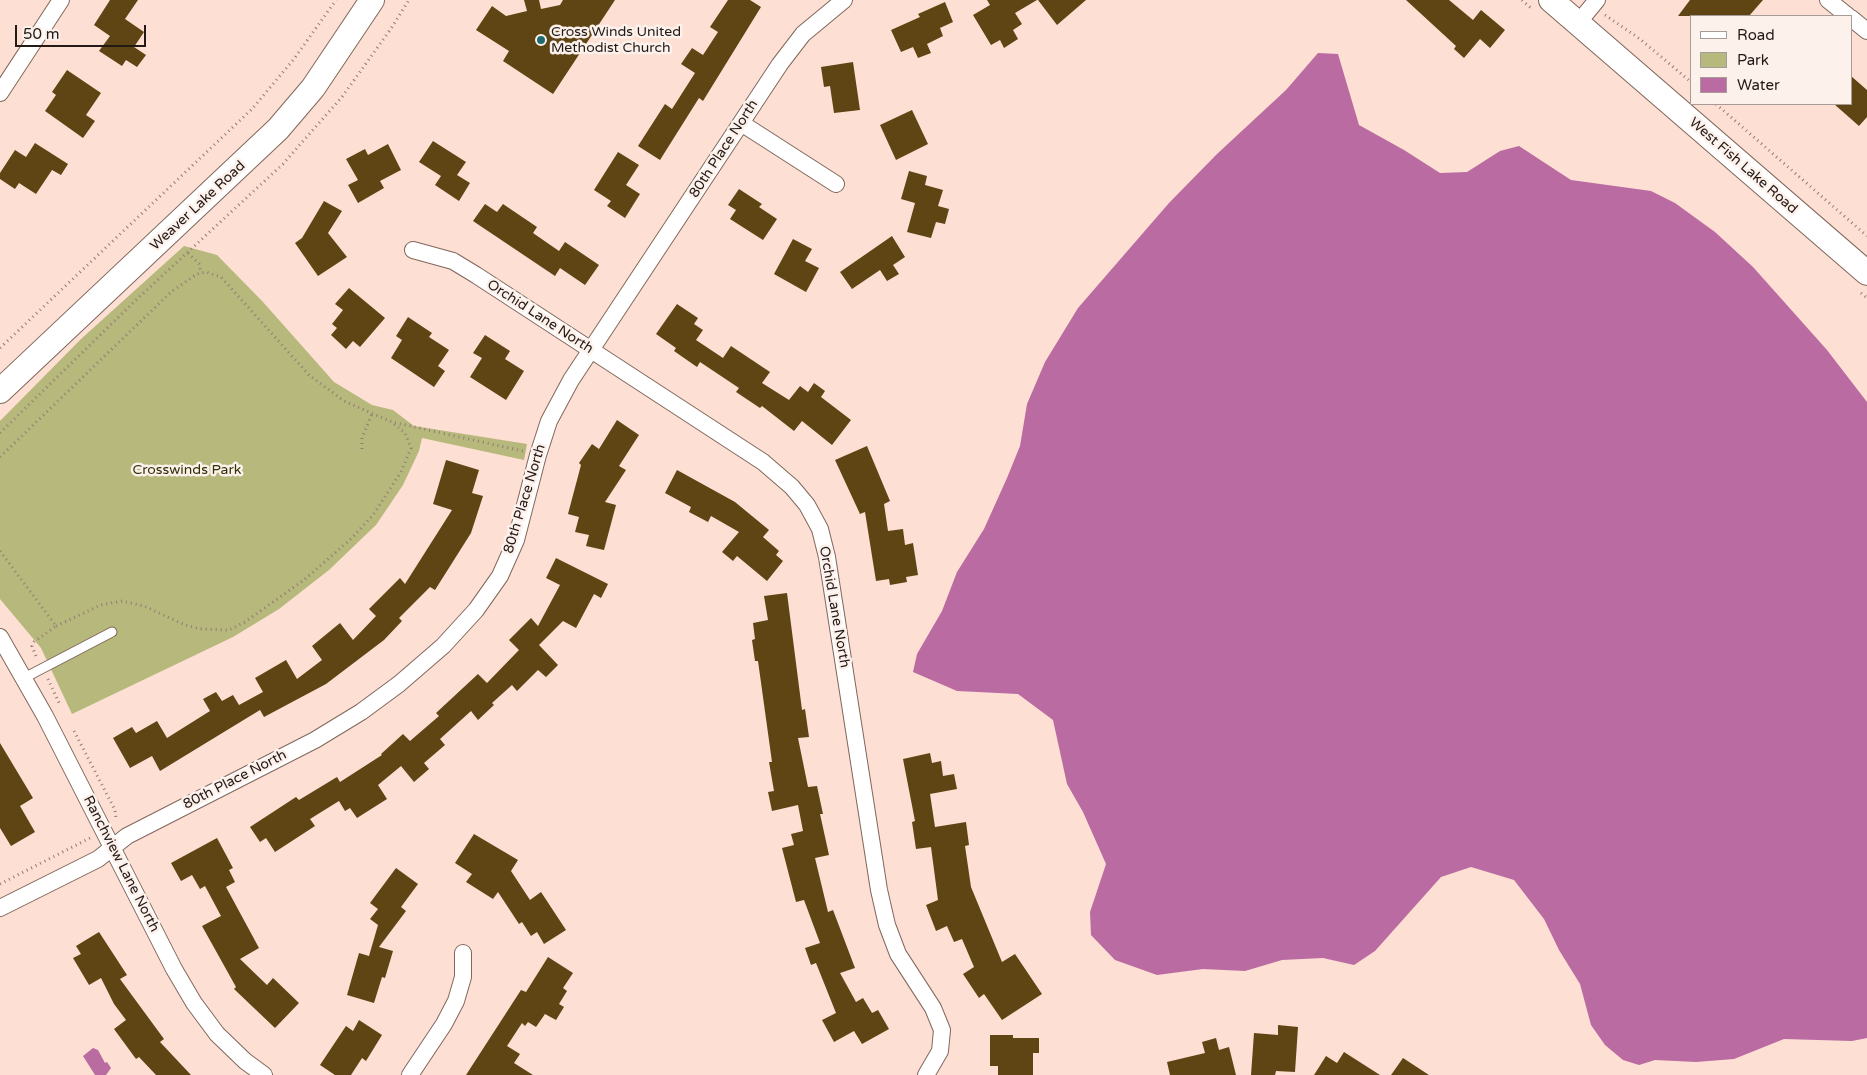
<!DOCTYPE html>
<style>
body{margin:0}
#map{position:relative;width:1867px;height:1075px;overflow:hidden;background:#fddfd3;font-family:"Varela Round",sans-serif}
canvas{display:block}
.legend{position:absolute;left:1690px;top:15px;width:162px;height:90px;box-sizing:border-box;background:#fdf1ec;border:1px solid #a69b96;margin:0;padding:6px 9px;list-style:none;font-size:15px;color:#231915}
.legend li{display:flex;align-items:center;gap:10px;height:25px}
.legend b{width:25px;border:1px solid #a69b96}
.scale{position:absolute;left:15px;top:25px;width:131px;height:22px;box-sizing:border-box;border:2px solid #231915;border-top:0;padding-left:6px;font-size:15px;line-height:18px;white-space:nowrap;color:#231915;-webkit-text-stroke:4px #fdf1ec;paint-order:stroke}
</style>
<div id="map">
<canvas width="1867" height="1075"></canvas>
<ul class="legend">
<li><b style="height:6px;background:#fff"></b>Road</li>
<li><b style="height:14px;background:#b7b87c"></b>Park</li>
<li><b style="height:14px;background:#ba6ba2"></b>Water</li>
</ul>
<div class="scale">50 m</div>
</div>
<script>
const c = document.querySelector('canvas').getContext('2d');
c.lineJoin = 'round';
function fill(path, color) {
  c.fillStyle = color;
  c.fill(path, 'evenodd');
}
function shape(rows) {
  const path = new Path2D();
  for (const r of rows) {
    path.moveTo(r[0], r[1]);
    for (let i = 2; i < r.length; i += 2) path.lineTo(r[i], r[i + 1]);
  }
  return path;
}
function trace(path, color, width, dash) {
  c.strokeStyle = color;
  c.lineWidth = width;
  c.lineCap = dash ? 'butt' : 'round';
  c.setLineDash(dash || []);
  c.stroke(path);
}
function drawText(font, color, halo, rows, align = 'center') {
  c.font = font + ' "Varela Round",sans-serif';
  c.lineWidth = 5;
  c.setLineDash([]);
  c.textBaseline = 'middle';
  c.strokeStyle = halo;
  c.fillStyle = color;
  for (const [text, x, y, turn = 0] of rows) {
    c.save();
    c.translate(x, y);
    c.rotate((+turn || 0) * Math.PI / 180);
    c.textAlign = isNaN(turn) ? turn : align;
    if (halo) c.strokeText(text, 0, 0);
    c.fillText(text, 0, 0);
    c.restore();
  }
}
const green = shape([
 [184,246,217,255,263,302,334,382,372,405,393,410,414,426,527,444,524,460,422,438,419,451,403,485,376,525,329,570,279,609,233,637,72,714,41,648,0,599,0,421,81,339]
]);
const water = shape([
 [1318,53,1338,54,1359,125,1404,150,1440,173,1467,172,1500,151,1519,146,1571,180,1651,191,1675,203,1715,232,1753,267,1827,350,1867,402,1867,1038,1852,1041,1784,1039,1734,1059,1696,1062,1655,1060,1639,1065,1623,1060,1605,1045,1591,1025,1580,984,1559,950,1544,919,1514,880,1471,867,1441,877,1375,951,1354,965,1323,958,1282,960,1245,971,1203,969,1157,975,1115,960,1091,935,1090,912,1106,864,1083,812,1067,784,1053,720,1018,694,957,691,913,672,917,654,942,611,957,572,984,529,1007,478,1020,446,1027,404,1045,362,1078,308,1169,203,1217,154,1286,90],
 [93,1048,98,1050,105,1063,107,1062,111,1068,106,1075,95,1075,83,1056]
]);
const building = shape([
 [110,0,138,0,125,19,144,32,134,47,146,55,137,67,126,60,122,66,99,51,110,36,94,25],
 [524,0,539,0,541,9,560,5,563,0,615,0,553,94,503,61,509,51,476,30,492,6,506,16,527,11],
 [728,0,750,0,761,7,703,101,699,98,660,160,638,146,665,104,672,109,695,73,681,64,692,48,703,55,718,32,710,27],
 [987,0,1037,0,1015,13,1022,24,1013,30,1018,39,1004,48,1000,40,991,45,973,15,990,5],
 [1038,0,1086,0,1057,25],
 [1406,0,1449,0,1473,20,1481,10,1505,30,1490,48,1480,39,1464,58,1454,49,1456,46],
 [1690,0,1763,0,1749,16,1678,16],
 [945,2,953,22,940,28,943,36,927,44,931,53,918,58,913,47,901,52,891,30,920,17,918,14],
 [853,62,860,110,834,113,830,86,824,87,821,67],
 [67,70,101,93,86,115,95,121,83,138,45,111,56,95,52,92],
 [1851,76,1867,90,1867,117,1859,126,1834,104,1851,104],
 [912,110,928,144,896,160,880,125],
 [433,141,466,162,457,175,470,183,459,201,435,185,441,176,419,162],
 [35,143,68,164,61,175,52,170,36,194,19,183,15,189,0,179,0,173,15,150,26,157],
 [388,144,401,170,380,181,384,188,358,203,348,185,358,180,346,159,365,149,368,155],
 [618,152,639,165,626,185,640,194,625,218,607,206,611,201,594,190],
 [909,171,927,176,925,185,943,190,938,206,949,209,945,224,936,222,931,238,907,232,915,203,901,199],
 [739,189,762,204,759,207,777,219,763,240,730,219,736,210,728,205],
 [324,201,342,211,328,233,347,257,318,276,295,243,302,238],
 [485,204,497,212,503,204,537,227,533,233,559,251,565,242,599,265,585,285,560,268,555,276,473,221],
 [892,236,905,257,893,265,899,274,887,281,880,270,852,289,840,272],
 [793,239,812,249,805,261,819,268,806,292,774,274],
 [349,288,385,318,360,347,353,341,346,349,331,335,337,328,332,324,343,310,335,304],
 [677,304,698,318,694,324,703,330,696,340,723,358,731,346,770,372,762,383,789,400,800,386,808,392,814,383,825,391,821,397,851,420,832,445,802,421,794,431,762,406,760,408,736,392,739,388,700,362,697,367,674,351,676,348,656,334],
 [408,317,432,333,429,337,449,350,438,366,445,371,434,387,391,358,402,340,396,336],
 [485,335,510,351,505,359,524,371,506,400,470,377,482,358,473,353],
 [617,420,639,435,619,466,626,470,605,502,616,505,604,550,586,546,589,535,575,532,579,517,568,514,581,465,579,463,592,444,599,449],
 [867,446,890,501,884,504,888,531,903,529,905,545,913,543,918,575,906,577,907,582,890,585,889,579,876,581,865,512,860,514,835,460],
 [446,460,479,470,472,493,483,496,471,533,435,590,430,587,399,618,402,621,384,640,326,684,264,717,260,710,160,771,152,756,130,768,113,738,132,727,136,733,157,721,167,738,210,711,203,699,216,692,222,701,233,695,239,705,263,692,255,678,286,660,297,679,322,660,312,646,340,623,353,640,376,616,369,609,400,578,405,584,452,510,433,504],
 [677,470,735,502,769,530,763,537,779,551,776,555,783,561,767,581,737,556,733,561,722,552,739,532,711,516,708,522,689,512,691,507,665,493],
 [556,558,608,584,601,598,594,594,576,628,563,621,539,645,558,665,546,677,538,670,517,691,512,685,492,703,494,705,478,720,471,711,440,739,445,745,424,763,429,769,414,782,401,766,378,785,387,799,357,818,350,808,345,811,339,801,310,819,315,826,275,852,266,838,260,842,250,827,296,797,299,800,337,777,340,782,382,755,381,754,403,734,410,741,439,716,436,713,478,674,487,683,519,650,509,640,531,618,538,626,560,585,546,578],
 [787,593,802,710,805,709,809,737,798,738,808,787,817,786,823,814,820,814,829,855,815,858,828,912,833,910,855,968,840,973,856,1002,863,998,872,1013,878,1010,889,1029,862,1044,854,1031,834,1042,822,1020,836,1013,816,963,811,965,805,948,820,943,804,900,796,902,782,848,794,845,791,834,803,831,798,805,772,811,768,792,774,791,769,762,772,762,758,661,755,661,752,640,755,639,753,623,768,620,764,596],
 [0,743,33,798,20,806,35,832,11,846,0,828],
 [930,753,932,763,941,761,943,776,954,774,957,789,930,794,935,827,966,822,969,845,965,846,971,887,1002,962,1015,954,1042,994,1002,1020,984,994,979,998,963,974,974,967,962,939,954,942,947,926,936,931,926,905,938,900,931,847,916,849,912,822,915,821,903,759],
 [474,834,518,860,511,871,530,900,541,892,566,930,544,944,537,932,531,936,522,922,519,924,498,892,493,899,466,882,472,874,455,863],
 [217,838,233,868,229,870,235,882,226,887,259,948,240,959,267,985,273,978,299,1003,275,1028,234,989,236,987,202,926,221,916,205,886,200,889,192,875,181,881,171,863],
 [396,868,418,884,401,907,406,911,379,947,393,951,385,978,382,977,374,1003,347,995,359,953,369,956,378,925,370,919,378,909,370,903],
 [99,932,127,975,120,979,164,1039,160,1042,191,1075,156,1075,139,1057,136,1059,114,1029,126,1020,114,1004,101,978,89,985,73,958,81,954,76,946],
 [548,957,573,973,563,988,567,991,559,1004,564,1007,556,1020,545,1014,536,1027,528,1022,525,1026,522,1023,507,1046,520,1054,514,1063,533,1075,466,1075,521,990,526,992],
 [359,1020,382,1035,366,1061,362,1058,351,1075,335,1075,320,1065,346,1026,353,1031],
 [1278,1025,1298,1027,1295,1072,1276,1071,1275,1075,1251,1075,1254,1033,1278,1035],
 [990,1035,1013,1035,1013,1038,1039,1038,1039,1053,1033,1053,1033,1075,998,1075,998,1066,990,1066],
 [1216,1038,1219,1050,1229,1047,1236,1075,1170,1075,1167,1062,1205,1053,1202,1042],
 [1344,1052,1380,1075,1314,1075,1326,1056,1337,1063],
 [1403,1058,1429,1075,1391,1075]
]);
const path = shape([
 [1522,0,1533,10],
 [1605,15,1640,39,1691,82],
 [1716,104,1867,236],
 [188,253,199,264,201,272],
 [1861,293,1867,298],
 [0,348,252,109,294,59,336,0],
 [0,433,136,300,283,164,342,97,390,30,409,0],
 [362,449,362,438,372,414],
 [0,457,171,292,197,274,206,272,221,277,309,375,344,401,392,422,523,451],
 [0,551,56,626,34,642,32,646,37,659],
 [56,626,101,605,122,601,144,606,185,625,200,629,229,630,245,622,304,580,352,538,373,515,401,472,411,448,405,433,394,424],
 [48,679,60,705],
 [74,731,115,810,116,819],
 [0,884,90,838]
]);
const lane = shape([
 [24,678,112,632]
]);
const street = shape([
 [1828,0,1848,16],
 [1851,18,1867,31],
 [1578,23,1597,0],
 [0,93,61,0],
 [741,123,836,184],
 [413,250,453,261,476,275,763,462,792,487,807,505,820,529,827,557,879,890,887,925,898,954,933,1008,942,1030,940,1051,926,1075],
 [0,637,45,716,174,969,194,1003,217,1034,245,1061,264,1075],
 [0,908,98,859,127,836,315,740,361,712,399,684,443,646,476,610,500,576,516,540,538,455,549,421,571,380,780,64,803,34,844,0],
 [410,1075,444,1024,456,1001,463,977,463,953]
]);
const secondary = shape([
 [1551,0,1867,273],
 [0,391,278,129,313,88,372,0]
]);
const markers = [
 [541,40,5,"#1e6972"]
];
const poiNames = [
 ["Cross Winds United",551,32],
 ["Methodist Church",551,48]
];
const streetNames = [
 ["80th Place North",724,149,-57],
 ["West Fish Lake Road",1743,166,41],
 ["Weaver Lake Road",198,206,-43],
 ["Orchid Lane North",540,317,33],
 ["80th Place North",525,499,-73],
 ["Orchid Lane North",834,607,80],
 ["80th Place North",235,780,-27],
 ["Ranchview Lane North",121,864,63]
];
const parkNames = [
 ["Crosswinds Park",187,470]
];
fill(green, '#b7b87c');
fill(water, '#ba6ba2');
fill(building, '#5f4414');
trace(lane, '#80675c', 11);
trace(street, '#80675c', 18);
trace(secondary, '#80675c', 26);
trace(path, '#917c74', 3, [1, 4]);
trace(lane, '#fff', 9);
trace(street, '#fff', 16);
trace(secondary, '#fff', 24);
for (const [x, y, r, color] of markers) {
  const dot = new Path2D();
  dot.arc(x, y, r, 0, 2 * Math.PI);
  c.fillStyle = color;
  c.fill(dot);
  trace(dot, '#fdf1ec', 2);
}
drawText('14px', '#231915', '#fdf1ec', poiNames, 'left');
drawText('14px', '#231915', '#fdf1ec', streetNames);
drawText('14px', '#313106', '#fdf1ec', parkNames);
</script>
